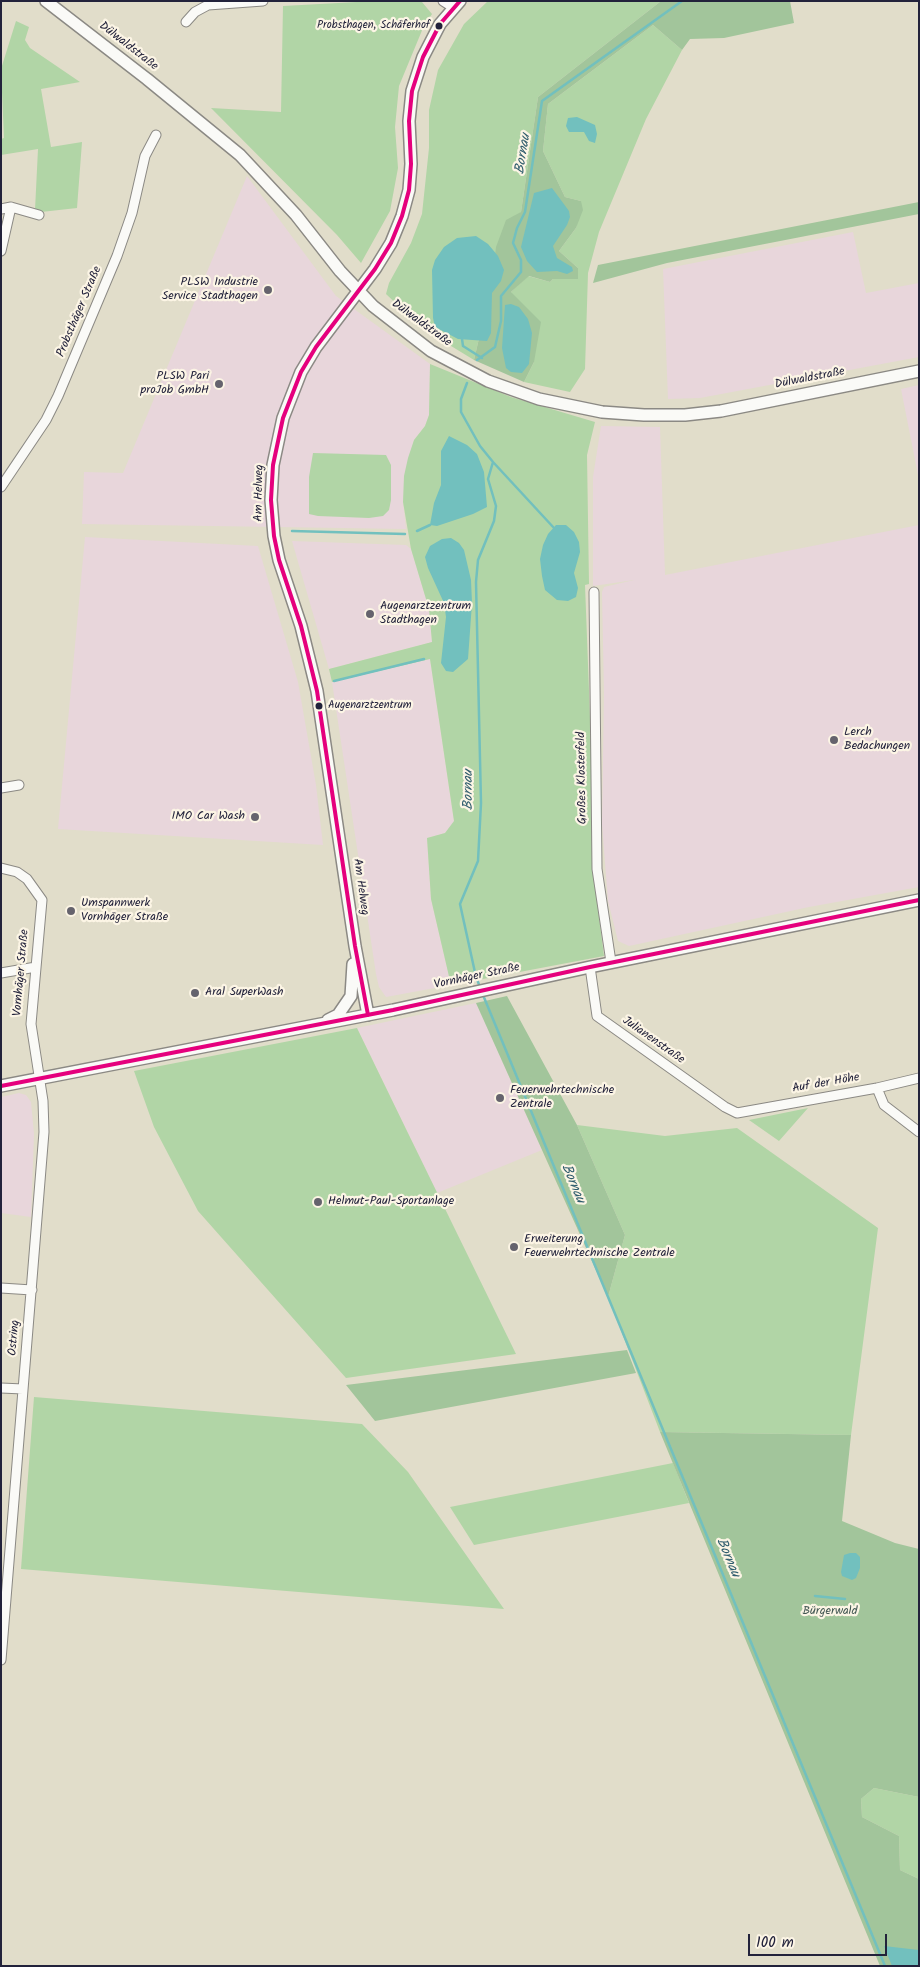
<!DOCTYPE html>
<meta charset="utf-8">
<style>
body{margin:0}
#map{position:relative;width:920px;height:1967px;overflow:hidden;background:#e1ddca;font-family:Kalam,sans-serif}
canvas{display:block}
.frame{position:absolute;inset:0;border:2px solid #22223b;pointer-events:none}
.scale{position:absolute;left:748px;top:1934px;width:139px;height:22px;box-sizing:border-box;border:2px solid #22223b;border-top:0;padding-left:6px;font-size:15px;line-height:18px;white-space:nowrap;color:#22223b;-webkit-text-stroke:4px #fcf5e5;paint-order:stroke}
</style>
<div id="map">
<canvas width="920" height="1967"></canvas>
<div class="frame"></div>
<div class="scale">100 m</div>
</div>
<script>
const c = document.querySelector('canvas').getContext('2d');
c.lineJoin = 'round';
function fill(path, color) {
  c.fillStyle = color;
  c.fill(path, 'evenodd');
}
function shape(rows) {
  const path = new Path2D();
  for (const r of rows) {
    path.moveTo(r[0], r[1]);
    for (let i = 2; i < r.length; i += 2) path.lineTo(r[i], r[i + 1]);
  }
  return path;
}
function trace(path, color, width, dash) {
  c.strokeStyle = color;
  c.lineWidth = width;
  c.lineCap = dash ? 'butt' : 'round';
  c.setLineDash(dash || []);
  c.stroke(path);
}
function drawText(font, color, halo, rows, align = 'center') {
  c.font = font + ' Kalam,sans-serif';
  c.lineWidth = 4.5;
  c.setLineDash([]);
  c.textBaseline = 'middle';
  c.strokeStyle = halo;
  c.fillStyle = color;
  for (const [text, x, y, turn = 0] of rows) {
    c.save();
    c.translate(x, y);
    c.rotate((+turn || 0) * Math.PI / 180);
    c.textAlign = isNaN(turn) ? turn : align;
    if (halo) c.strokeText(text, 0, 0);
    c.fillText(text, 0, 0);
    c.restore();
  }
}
const built = shape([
 [247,176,336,296,430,364,429,415,425,426,414,440,403,502,406,529,82,524,84,472,123,473],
 [853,232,866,293,919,283,919,357,700,398,668,399,663,269],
 [919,385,919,480,901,389],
 [601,426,660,427,665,575,919,525,919,887,809,907,629,946,618,941,608,901,602,824,604,694,602,592,604,587,634,580,593,586,593,477],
 [85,537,258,546,298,682,316,785,323,845,58,829],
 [292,541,406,545,411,549,429,609,432,642,329,669],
 [430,659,454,822,445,833,427,838,431,899,451,985,386,997,379,987,376,974,332,682],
 [476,1003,542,1150,437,1193,357,1028],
 [19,1093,26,1095,31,1102,34,1134,31,1217,1,1213,1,1097]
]);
const green = shape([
 [375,1,422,2,432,14,423,28,399,86,395,127,398,168,390,211,361,263,337,235,211,108,281,112,283,6],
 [488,1,661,1,538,97,521,212,492,282,474,360,438,338,409,316,386,294,389,283,411,243,422,214,429,148,429,110,438,70,464,24],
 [16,21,29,27,25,40,30,48,80,82,41,89,51,147,82,142,77,208,41,212,35,210,38,149,1,155,1,139,4,138,1,69],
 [653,25,682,50,646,119,599,232,588,273,585,369,570,392,524,382,534,362,511,292,528,276,550,282,553,279,577,279,578,268,559,251,576,228,581,201,565,197,543,151,548,104],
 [430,364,511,397,595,422,587,455,589,584,585,585,592,770,594,877,604,956,451,985,431,899,427,838,445,833,454,821,430,659,332,682,329,669,432,642,429,609,411,549,403,502,404,476,408,458,414,440,425,426,429,415],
 [313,453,386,455,391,465,391,500,389,510,383,516,369,518,318,516,309,514,309,477],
 [357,1028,406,1129,516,1354,346,1378,198,1211,154,1127,134,1071],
 [808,1108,779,1141,749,1120],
 [577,1125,665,1136,737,1128,878,1228,851,1435,660,1432,608,1297,625,1235],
 [34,1397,362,1424,408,1472,504,1609,21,1569],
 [673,1463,689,1503,474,1545,450,1507],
 [874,1788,919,1797,919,1879,900,1870,899,1836,862,1817,861,1799]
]);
const forest = shape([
 [661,1,790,1,794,23,724,38,690,39,682,50,653,25,548,104,543,151,565,197,581,201,583,210,576,228,559,251,578,268,578,279,553,279,550,282,529,276,511,292,541,322,534,362,524,382,474,360,492,282,496,247,506,220,521,212,538,97],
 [919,202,919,214,667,263,593,283,598,265],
 [507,996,577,1125,625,1235,608,1297,476,1003],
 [627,1350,636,1373,375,1421,346,1385],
 [660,1432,851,1435,842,1521,895,1543,919,1549,919,1797,874,1788,861,1799,862,1817,899,1836,900,1870,919,1879,919,1966,880,1966]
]);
const water = shape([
 [577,117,595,125,597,134,595,143,589,141,584,132,569,132,566,126,568,118],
 [552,188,569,211,570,217,567,225,553,246,557,258,572,267,573,271,567,274,557,271,537,272,527,261,521,247,534,193],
 [476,236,488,244,498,256,504,270,501,281,492,293,491,333,487,341,458,339,435,327,433,318,432,270,435,260,444,247,457,238],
 [511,304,519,307,528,319,532,333,529,364,522,373,511,372,506,368,502,348,505,305],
 [449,436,467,445,477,454,484,472,487,507,473,514,437,526,430,525,434,503,441,485,441,451],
 [556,525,566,525,574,532,579,542,580,552,574,573,578,588,576,597,568,601,557,600,545,590,542,576,540,559,543,545,548,534],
 [451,538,459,543,464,550,471,580,472,603,468,659,453,672,446,671,441,663,446,617,444,603,428,568,425,557,430,546,442,539],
 [850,1553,856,1553,860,1557,860,1568,856,1578,852,1580,842,1576,841,1572,844,1555],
 [884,1946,919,1950,919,1966,892,1966]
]);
const stream = shape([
 [462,339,463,346,482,358],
 [477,360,495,347,501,321,501,296,521,272,521,260,513,243,517,228,525,212,542,101,682,1],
 [467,383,461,399,461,412,480,446,493,462,488,479,496,506,494,521,478,560,476,582,481,803,478,861,460,904,476,977,480,987],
 [493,462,554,528],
 [292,531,405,534],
 [417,531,430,525],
 [334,681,424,659],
 [483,995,885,1966],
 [815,1596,845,1599]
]);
const street = shape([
 [443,1,454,8],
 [186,22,195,12,208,5,263,1],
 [1,209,11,207,39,215],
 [1,251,11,207],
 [1,487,46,420,58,396,117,256,132,213,145,156,156,135],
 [594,592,597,869,611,962],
 [1,788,19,785],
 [1,868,17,872,27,879,42,900,31,1024,43,1101,44,1132,1,1660],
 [590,967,597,1016,725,1107,737,1113,877,1088,919,1078],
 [1,973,36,967],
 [877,1088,884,1105,919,1132],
 [1,1288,32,1290],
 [1,1388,23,1389]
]);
const secondary = shape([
 [46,1,147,79,240,155,296,215,340,271,373,306,431,351,488,381,539,399,602,412,644,415,685,415,721,411,919,371],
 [368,1015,355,946,317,691,301,626,279,560,274,536,271,500,273,465,283,418,301,372,316,347,375,269,391,243,402,216,409,190,411,164,409,121,412,91,423,57,440,24,460,1],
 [328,1020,338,1015,351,996,353,964],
 [1,1086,393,1010,590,967,919,900]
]);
const bus1 = shape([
 [368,1015,355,946,317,691,301,626,279,560,274,536,271,500,273,465,283,418,301,372,316,347,375,269,391,243,402,216,409,190,411,164,409,121,412,91,423,57,440,24,460,1],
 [1,1086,393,1010,590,967,919,900]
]);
const markers = [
 [439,26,4.5,"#22223b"],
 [268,290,5,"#65636d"],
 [219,384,5,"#65636d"],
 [370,614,5,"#65636d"],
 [319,706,4.5,"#22223b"],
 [834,740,5,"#65636d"],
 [255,817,5,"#65636d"],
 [71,911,5,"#65636d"],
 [195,993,5,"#65636d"],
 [500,1098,5,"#65636d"],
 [318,1202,5,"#65636d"],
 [514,1247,5,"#65636d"]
];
const busNames = [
 ["Probsthagen, Schäferhof",430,26],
 ["Augenarztzentrum",328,706,"left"]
];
const streetNames = [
 ["Dülwaldstraße",128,47,38],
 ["Probsthäger Straße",80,312,-67],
 ["Dülwaldstraße",421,324,36],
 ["Dülwaldstraße",810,379,-11],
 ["Am Helweg",260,493,-89],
 ["Großes Klosterfeld",583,778,-91],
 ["Am Helweg",360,887,82],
 ["Vornhäger Straße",22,973,-85],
 ["Vornhäger Straße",477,977,-12],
 ["Julianenstraße",653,1041,35],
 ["Auf der Höhe",826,1084,-10],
 ["Ostring",15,1338,-85]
];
const poiNames = [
 ["PLSW Industrie",258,283,"right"],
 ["Service Stadthagen",258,297,"right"],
 ["PLSW Pari",209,377,"right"],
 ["proJob GmbH",209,391,"right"],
 ["Augenarztzentrum",380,607],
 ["Stadthagen",380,621],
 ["Lerch",844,733],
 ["Bedachungen",844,747],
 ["IMO Car Wash",245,817,"right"],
 ["Umspannwerk",81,904],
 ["Vornhäger Straße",81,918],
 ["Aral SuperWash",205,993],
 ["Feuerwehrtechnische",510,1091],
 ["Zentrale",510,1105],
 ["Helmut-Paul-Sportanlage",328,1202],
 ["Erweiterung",524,1240],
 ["Feuerwehrtechnische Zentrale",524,1254]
];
const parkNames = [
 ["Bürgerwald",830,1612]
];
const waterNames = [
 ["Bornau",524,154,-81],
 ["Bornau",470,790,-90],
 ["Bornau",572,1184,67],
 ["Bornau",727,1558,67]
];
fill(built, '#e8d6db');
fill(green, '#b1d5a6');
fill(forest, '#a2c59b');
fill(water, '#72c0be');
trace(stream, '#72c0be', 2.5);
trace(street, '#8b8984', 11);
trace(secondary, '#8b8984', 14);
trace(street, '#fafaf7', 9);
trace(secondary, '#fafaf7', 11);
trace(bus1, '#e5007d', 4);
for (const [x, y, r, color] of markers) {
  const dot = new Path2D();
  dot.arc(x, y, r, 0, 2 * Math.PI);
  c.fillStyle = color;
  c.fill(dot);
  trace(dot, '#fcf5e5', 2);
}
drawText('11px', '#22223b', '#fcf5e5', busNames, 'right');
drawText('12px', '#22223b', '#fcf5e5', streetNames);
drawText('12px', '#22223b', '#fcf5e5', poiNames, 'left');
drawText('12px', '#415652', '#fcf5e5', parkNames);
drawText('italic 14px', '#2f5c6d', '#fcf5e5', waterNames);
</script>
